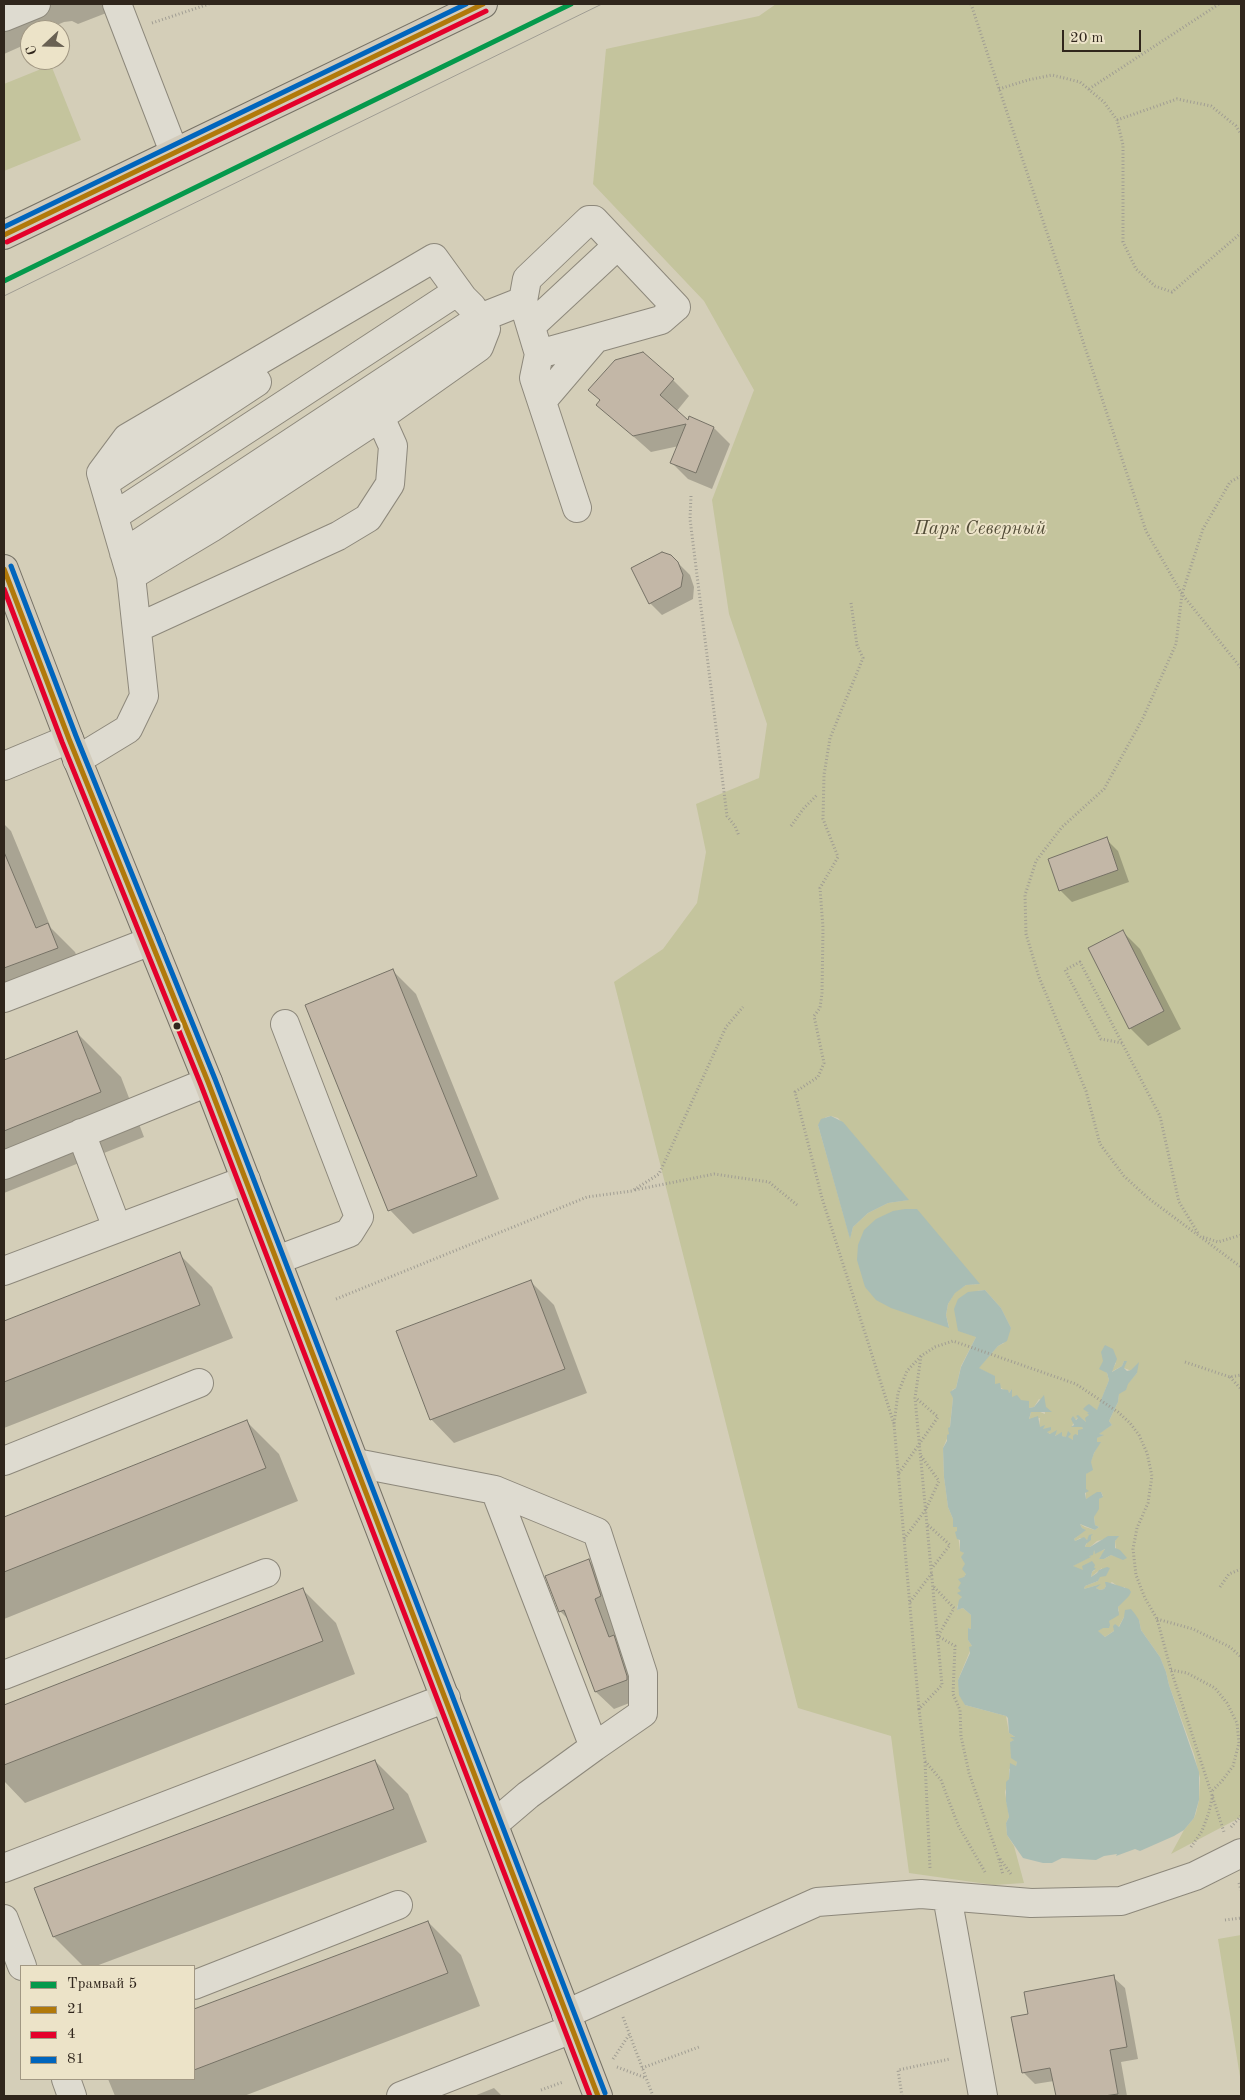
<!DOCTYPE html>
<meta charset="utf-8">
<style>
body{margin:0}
#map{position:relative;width:1245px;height:2100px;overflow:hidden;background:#d4ceb8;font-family:"Old Standard TT",serif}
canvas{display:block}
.frame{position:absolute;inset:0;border:5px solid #30261c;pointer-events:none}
.legend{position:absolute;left:20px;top:1965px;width:175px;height:115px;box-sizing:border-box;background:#ece3c8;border:1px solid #a19783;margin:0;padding:6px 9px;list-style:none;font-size:15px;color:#30261c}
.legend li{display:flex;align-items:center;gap:10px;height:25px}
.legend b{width:25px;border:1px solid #a19783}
.north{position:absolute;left:20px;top:20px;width:50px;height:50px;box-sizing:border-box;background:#ece3c8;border:1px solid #a19783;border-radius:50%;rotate:249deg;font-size:14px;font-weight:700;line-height:20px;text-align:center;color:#30261c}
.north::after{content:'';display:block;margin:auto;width:18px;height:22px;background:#696153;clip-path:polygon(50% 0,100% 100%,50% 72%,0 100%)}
.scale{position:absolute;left:1062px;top:30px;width:79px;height:22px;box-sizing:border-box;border:2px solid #30261c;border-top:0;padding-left:6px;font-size:15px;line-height:18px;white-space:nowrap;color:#30261c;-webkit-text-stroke:4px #ece3c8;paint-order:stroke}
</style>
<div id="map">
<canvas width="1245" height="2100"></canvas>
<div class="frame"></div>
<ul class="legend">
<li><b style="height:6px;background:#05994c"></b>Трамвай 5</li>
<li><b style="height:6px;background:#b1790a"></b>21</li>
<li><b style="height:6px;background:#e4002b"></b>4</li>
<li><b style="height:6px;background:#0065bd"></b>81</li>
</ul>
<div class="north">С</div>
<div class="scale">20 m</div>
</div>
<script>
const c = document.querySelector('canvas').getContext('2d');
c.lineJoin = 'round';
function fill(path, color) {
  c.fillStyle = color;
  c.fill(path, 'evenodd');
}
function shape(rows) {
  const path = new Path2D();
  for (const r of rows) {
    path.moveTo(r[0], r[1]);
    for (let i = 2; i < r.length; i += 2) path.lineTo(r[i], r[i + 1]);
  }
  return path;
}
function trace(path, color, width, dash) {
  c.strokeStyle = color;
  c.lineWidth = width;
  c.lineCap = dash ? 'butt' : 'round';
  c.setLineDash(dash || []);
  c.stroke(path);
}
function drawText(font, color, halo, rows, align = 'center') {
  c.font = font + ' "Old Standard TT",serif';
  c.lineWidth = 4;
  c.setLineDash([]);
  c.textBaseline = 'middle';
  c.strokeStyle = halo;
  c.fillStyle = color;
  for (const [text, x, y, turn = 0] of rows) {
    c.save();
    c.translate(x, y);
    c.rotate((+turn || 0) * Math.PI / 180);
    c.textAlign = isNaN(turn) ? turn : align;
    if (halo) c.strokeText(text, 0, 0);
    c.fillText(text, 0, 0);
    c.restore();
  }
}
const green = shape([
 [776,4,1241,4,1241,1817,1171,1854,1184,1830,1194,1818,1196,1813,1199,1800,1200,1778,1194,1754,1169,1685,1166,1672,1160,1657,1141,1630,1139,1620,1124,1617,1118,1628,1105,1637,1097,1631,1119,1611,1118,1607,1122,1601,1125,1587,1120,1588,1112,1582,1106,1586,1104,1589,1100,1590,1096,1588,1098,1585,1084,1589,1085,1586,1098,1581,1102,1568,1091,1577,1092,1572,1095,1570,1080,1570,1072,1566,1090,1557,1089,1556,1094,1550,1095,1553,1106,1549,1099,1559,1104,1559,1111,1555,1117,1557,1115,1541,1118,1536,1097,1541,1090,1547,1085,1547,1091,1535,1087,1540,1080,1538,1075,1541,1074,1539,1085,1530,1082,1528,1080,1524,1085,1527,1095,1530,1099,1527,1095,1525,1094,1516,1099,1505,1099,1499,1103,1496,1101,1492,1086,1499,1086,1474,1094,1453,1100,1442,1097,1442,1097,1438,1103,1435,1098,1434,1112,1425,1109,1421,1118,1402,1119,1393,1137,1373,1124,1368,1124,1361,1122,1366,1111,1372,1116,1363,1103,1356,1103,1370,1107,1373,1109,1380,1097,1411,1084,1409,1090,1413,1086,1422,1080,1417,1074,1420,1072,1427,1082,1427,1083,1429,1073,1440,1062,1436,1062,1433,1054,1436,1043,1430,1043,1427,1039,1427,1040,1418,1029,1420,1031,1412,1038,1411,1045,1414,1044,1402,1039,1399,1034,1407,1029,1408,1021,1401,1012,1397,1011,1390,1009,1393,995,1384,994,1376,978,1368,998,1346,1004,1343,1011,1328,1001,1308,985,1290,976,1291,976,1337,961,1366,956,1388,952,1390,953,1398,949,1434,943,1448,944,1477,948,1507,953,1519,953,1527,957,1527,960,1550,964,1553,966,1574,961,1583,962,1597,957,1607,957,1610,963,1608,971,1615,971,1629,968,1628,968,1640,972,1646,958,1680,965,1705,1006,1716,1009,1733,1015,1737,1015,1740,1010,1742,1017,1762,1016,1767,1009,1769,1009,1779,1005,1792,1009,1817,1006,1823,1007,1835,1014,1846,1024,1883,994,1885,909,1873,891,1736,798,1708,614,982,663,949,697,903,706,852,696,804,759,778,767,724,729,614,712,500,754,390,704,301,593,184,606,49,759,16],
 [831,1116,838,1118,908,1200,888,1203,868,1213,853,1227,850,1238,818,1125,826,1117],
 [980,1284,966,1285,955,1292,948,1304,946,1315,949,1327,865,1287],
 [51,65,81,140,4,171,4,84],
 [1241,1935,1241,2083,1218,1939]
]);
const water = shape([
 [831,1116,843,1122,909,1200,888,1203,868,1213,853,1227,850,1239,818,1125,821,1119],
 [905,1209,917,1209,980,1284,966,1285,955,1293,948,1304,946,1315,949,1328,891,1308,876,1300,865,1287,857,1260,858,1245,864,1230,876,1219,893,1211],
 [985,1290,1001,1308,1011,1328,1007,1341,998,1346,979,1368,995,1376,995,1384,1000,1383,1001,1389,1008,1390,1009,1393,1012,1389,1012,1397,1017,1395,1021,1400,1029,1401,1029,1408,1034,1407,1044,1395,1046,1407,1052,1412,1031,1412,1029,1419,1038,1416,1040,1427,1045,1425,1043,1429,1051,1427,1051,1430,1047,1432,1050,1434,1057,1430,1055,1436,1062,1432,1062,1436,1066,1437,1068,1431,1071,1434,1068,1437,1073,1440,1073,1436,1075,1434,1078,1435,1078,1430,1083,1429,1082,1427,1071,1427,1074,1425,1071,1419,1073,1416,1076,1420,1078,1418,1076,1416,1078,1415,1086,1422,1085,1418,1089,1415,1087,1413,1089,1413,1083,1409,1086,1406,1089,1404,1097,1410,1109,1380,1107,1373,1099,1369,1103,1361,1101,1352,1105,1345,1113,1349,1117,1359,1112,1372,1122,1366,1124,1361,1127,1361,1124,1368,1127,1371,1131,1370,1139,1362,1137,1373,1128,1384,1126,1390,1119,1394,1118,1402,1109,1421,1112,1425,1099,1434,1104,1435,1097,1438,1097,1442,1101,1442,1094,1453,1091,1462,1093,1470,1086,1474,1086,1489,1089,1491,1085,1493,1086,1499,1097,1492,1101,1492,1103,1497,1099,1499,1099,1509,1094,1517,1095,1525,1099,1527,1095,1530,1080,1524,1082,1528,1086,1530,1074,1539,1075,1541,1084,1537,1087,1540,1089,1535,1093,1534,1091,1536,1091,1540,1086,1544,1085,1547,1090,1547,1108,1536,1119,1536,1115,1541,1115,1548,1120,1550,1127,1558,1123,1560,1111,1555,1104,1559,1099,1559,1105,1549,1095,1554,1094,1550,1093,1555,1089,1556,1091,1557,1073,1566,1083,1570,1082,1566,1092,1561,1095,1565,1094,1568,1096,1568,1092,1572,1091,1577,1097,1573,1099,1570,1107,1567,1110,1568,1106,1576,1100,1577,1098,1581,1085,1586,1084,1589,1101,1584,1096,1588,1100,1590,1104,1589,1106,1586,1105,1582,1107,1582,1129,1589,1131,1592,1129,1596,1118,1607,1119,1615,1109,1621,1110,1625,1109,1628,1103,1628,1098,1631,1105,1637,1114,1631,1113,1626,1115,1624,1119,1627,1124,1617,1125,1610,1131,1609,1135,1614,1139,1620,1141,1630,1160,1657,1166,1672,1169,1685,1199,1772,1199,1800,1194,1818,1184,1830,1174,1836,1140,1851,1135,1849,1116,1856,1117,1854,1104,1856,1096,1860,1062,1858,1052,1863,1043,1863,1023,1858,1007,1835,1006,1823,1009,1817,1006,1801,1006,1782,1009,1779,1010,1763,1016,1766,1017,1762,1011,1758,1010,1742,1014,1740,1010,1737,1015,1737,1009,1733,1008,1718,1006,1716,965,1705,959,1695,958,1680,970,1653,969,1647,972,1646,968,1640,968,1628,971,1629,971,1615,963,1608,957,1610,959,1600,962,1597,957,1593,961,1591,958,1588,961,1583,958,1579,964,1577,966,1574,962,1569,965,1564,961,1557,964,1553,960,1551,960,1540,957,1539,955,1532,957,1531,957,1527,953,1527,953,1519,948,1507,944,1477,943,1448,947,1441,947,1435,949,1434,948,1428,950,1427,953,1398,950,1392,956,1388,961,1367,976,1337,958,1331,954,1309,958,1299,968,1292]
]);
const shadow = shape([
 [4,4,112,4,114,10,78,24,72,21,64,22,45,30,30,30,30,36,25,40,22,46,4,54],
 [673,380,689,396,676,412,688,422,714,428,730,444,712,489,688,479,672,463,679,446,651,452,598,405],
 [677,562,690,575,694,587,693,599,662,615,650,603],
 [4,824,11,831,51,928,75,952,84,975,4,1006],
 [1106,839,1118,851,1129,882,1072,902,1060,890],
 [1123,932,1140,949,1181,1029,1148,1046,1130,1028,1089,949],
 [393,971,416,994,499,1199,413,1234,390,1210],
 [77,1033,121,1077,144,1137,4,1193,4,1061],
 [179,1254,212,1287,233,1338,4,1428,4,1322],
 [531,1282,554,1305,587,1393,454,1443,431,1419],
 [246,1421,279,1454,298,1501,4,1619,4,1518],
 [589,1561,607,1579,645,1697,614,1709,596,1692,569,1620,560,1611],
 [303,1590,336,1623,355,1674,25,1803,4,1781,4,1706],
 [375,1761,408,1794,427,1842,96,1966,83,1966,54,1937],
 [428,1922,461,1955,480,2006,244,2096,115,2096,108,2079,194,2079,194,2011],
 [1113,1977,1125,1988,1138,2059,1121,2062,1127,2096,1057,2096,1054,2081,1035,2084,1023,2072,1030,2015],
 [494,2088,502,2096,474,2096]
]);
const building = shape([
 [643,352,674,379,660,395,688,420,689,416,714,427,696,473,670,463,686,424,633,436,596,405,600,400,588,390,615,360,643,352],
 [662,552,671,555,678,562,683,575,681,587,649,604,631,568,662,552],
 [1107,837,1118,870,1059,891,1048,859,1107,837],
 [4,852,36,928,48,923,58,948,4,968,4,852],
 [1123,930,1164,1011,1129,1029,1088,948,1123,930],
 [393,969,477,1176,388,1211,305,1005,393,969],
 [77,1031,101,1092,4,1131,4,1060,77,1031],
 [180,1252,200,1305,4,1382,4,1321,180,1252],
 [531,1280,565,1369,430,1420,396,1331,531,1280],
 [247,1420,266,1468,4,1572,4,1517,247,1420],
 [589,1559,601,1596,595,1599,609,1637,614,1635,627,1676,627,1680,595,1692,564,1610,559,1612,545,1576,589,1559],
 [303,1588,323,1641,4,1765,4,1705,303,1588],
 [375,1760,394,1809,53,1937,34,1888,375,1760],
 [428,1921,448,1973,194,2070,194,2009,428,1921],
 [1114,1975,1127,2047,1110,2050,1118,2094,1104,2096,1056,2096,1050,2068,1022,2073,1011,2017,1028,2014,1024,1992,1114,1975]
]);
const path = shape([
 [971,4,1146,531,1182,594,1241,668],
 [152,23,209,4],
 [999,89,1028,80,1052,75,1080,82,1104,102,1117,120,1123,145,1123,242,1136,269,1155,286,1172,292,1241,233],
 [1089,89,1219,4],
 [1117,120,1177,99,1211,106,1236,126,1241,134],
 [1241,476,1230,482,1203,529,1182,594,1176,644,1143,718,1104,789,1062,827,1036,861,1025,895,1026,934,1039,977,1086,1091,1100,1144,1124,1176,1148,1198,1241,1267],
 [691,496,690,519,727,816,735,826,739,836],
 [851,603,857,645,863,658,830,738,824,775,823,819,838,857,820,888,823,928,822,993,820,1008,814,1016,824,1063,818,1077,795,1092,822,1198,894,1424],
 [791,826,804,808,818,794],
 [1122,1043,1101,1039,1065,970,1080,962,1160,1116,1179,1202,1198,1233],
 [635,1190,714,1174,769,1182,797,1205],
 [1203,1237,1218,1242,1241,1235],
 [336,1299,587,1197,632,1191,659,1174,726,1027,743,1007],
 [1185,1362,1230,1377,1241,1375],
 [1230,1377,1241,1389],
 [899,1473,938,1417,916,1398],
 [928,1525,950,1545,932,1568],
 [904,1539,926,1509,939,1481,921,1456],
 [934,1587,954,1608,938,1636,955,1646,953,1694,960,1710,961,1736,969,1773,998,1856,1003,1875],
 [1220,1587,1229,1574,1241,1569],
 [910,1602,932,1573],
 [1157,1619,1193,1629,1230,1647,1241,1657],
 [1171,1670,1187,1673,1215,1688,1227,1703,1237,1723,1239,1743,1233,1766,1222,1781,1212,1791],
 [919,1709,894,1424,898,1393,907,1371,921,1356],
 [925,1762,930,1868],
 [1231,1827,1241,1816],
 [1191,1847,1202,1831,1209,1812,1213,1794],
 [1000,1859,1011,1874],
 [985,1872,958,1825,941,1780,925,1761,919,1709,942,1685,915,1398,921,1356,935,1347,953,1341,1076,1384,1118,1412,1130,1423,1139,1435,1147,1453,1152,1476,1148,1503,1137,1528,1133,1549,1136,1575,1145,1598,1157,1619,1171,1670,1224,1832],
 [1239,1883,1241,1890],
 [1225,1920,1241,1918],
 [623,2017,653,2096],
 [613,2059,629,2035],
 [617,2067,646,2078],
 [642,2068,699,2047],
 [541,2090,563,2082],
 [902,2096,898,2070,950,2059]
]);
const minor = shape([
 [117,4,174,152],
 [4,17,36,4],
 [531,326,617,246],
 [539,354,534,378,577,508],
 [542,401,595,339],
 [104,483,257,382],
 [114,516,458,291],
 [124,553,480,318,523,301,527,279,589,220,594,220,676,307,661,320,539,354,523,301],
 [137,628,338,536,368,518,390,484,393,446,380,417],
 [77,760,128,729,144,696,131,576,101,473,127,438,434,258,463,298,472,307,486,329,479,347,380,417,211,528,131,576],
 [4,766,69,739],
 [4,998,151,941],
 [81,1133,117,1228],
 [4,1165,208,1082],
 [277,1260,349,1233,359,1217,285,1024],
 [4,1271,246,1180],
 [4,1461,199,1383],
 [356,1463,495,1490,594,1747,528,1795,494,1824],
 [495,1490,597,1532,643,1674,643,1713,594,1747],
 [4,1675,266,1573],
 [4,1868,446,1698],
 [947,1896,983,2096],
 [4,1919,22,1966],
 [194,1985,398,1905],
 [566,2014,817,1902,921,1894,1031,1903,1121,1901,1195,1876,1241,1853],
 [66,2079,72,2096],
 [401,2096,572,2029]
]);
const major = shape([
 [4,235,483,4],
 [4,569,69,739,208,1082,598,2096]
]);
const tram = shape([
 [4,296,602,4]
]);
const bus1 = shape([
 [4,235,483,4],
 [4,569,69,739,208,1082,598,2096]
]);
const bus2 = shape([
 [7,242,486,11],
 [4,589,62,742,201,1085,590,2096]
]);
const bus3 = shape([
 [4,227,466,4],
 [11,566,76,736,215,1079,605,2093]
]);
const tram1 = shape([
 [4,281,571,4]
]);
const markers = [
 [177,1026,4.5,"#30261c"]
];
const parkNames = [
 ["Парк Северный",980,529]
];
fill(green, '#c4c49d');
fill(water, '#a9bdb4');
fill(shadow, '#0003');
fill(building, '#c3b7a7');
trace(building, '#767266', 1);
trace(minor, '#8d887b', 30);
trace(major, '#767266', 30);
trace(path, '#a09d93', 3, [1, 2.5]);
trace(minor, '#dedbd0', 28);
trace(major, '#d2cbbb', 28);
trace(tram, '#a09d93', 1);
trace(bus1, '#b1790a', 5);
trace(bus2, '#e4002b', 5);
trace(bus3, '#0065bd', 5);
trace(tram1, '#05994c', 5);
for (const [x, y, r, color] of markers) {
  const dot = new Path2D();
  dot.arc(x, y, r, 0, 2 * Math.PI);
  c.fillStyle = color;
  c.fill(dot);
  trace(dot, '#ece3c8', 2);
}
drawText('italic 19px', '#524c37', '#ece3c8', parkNames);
</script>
